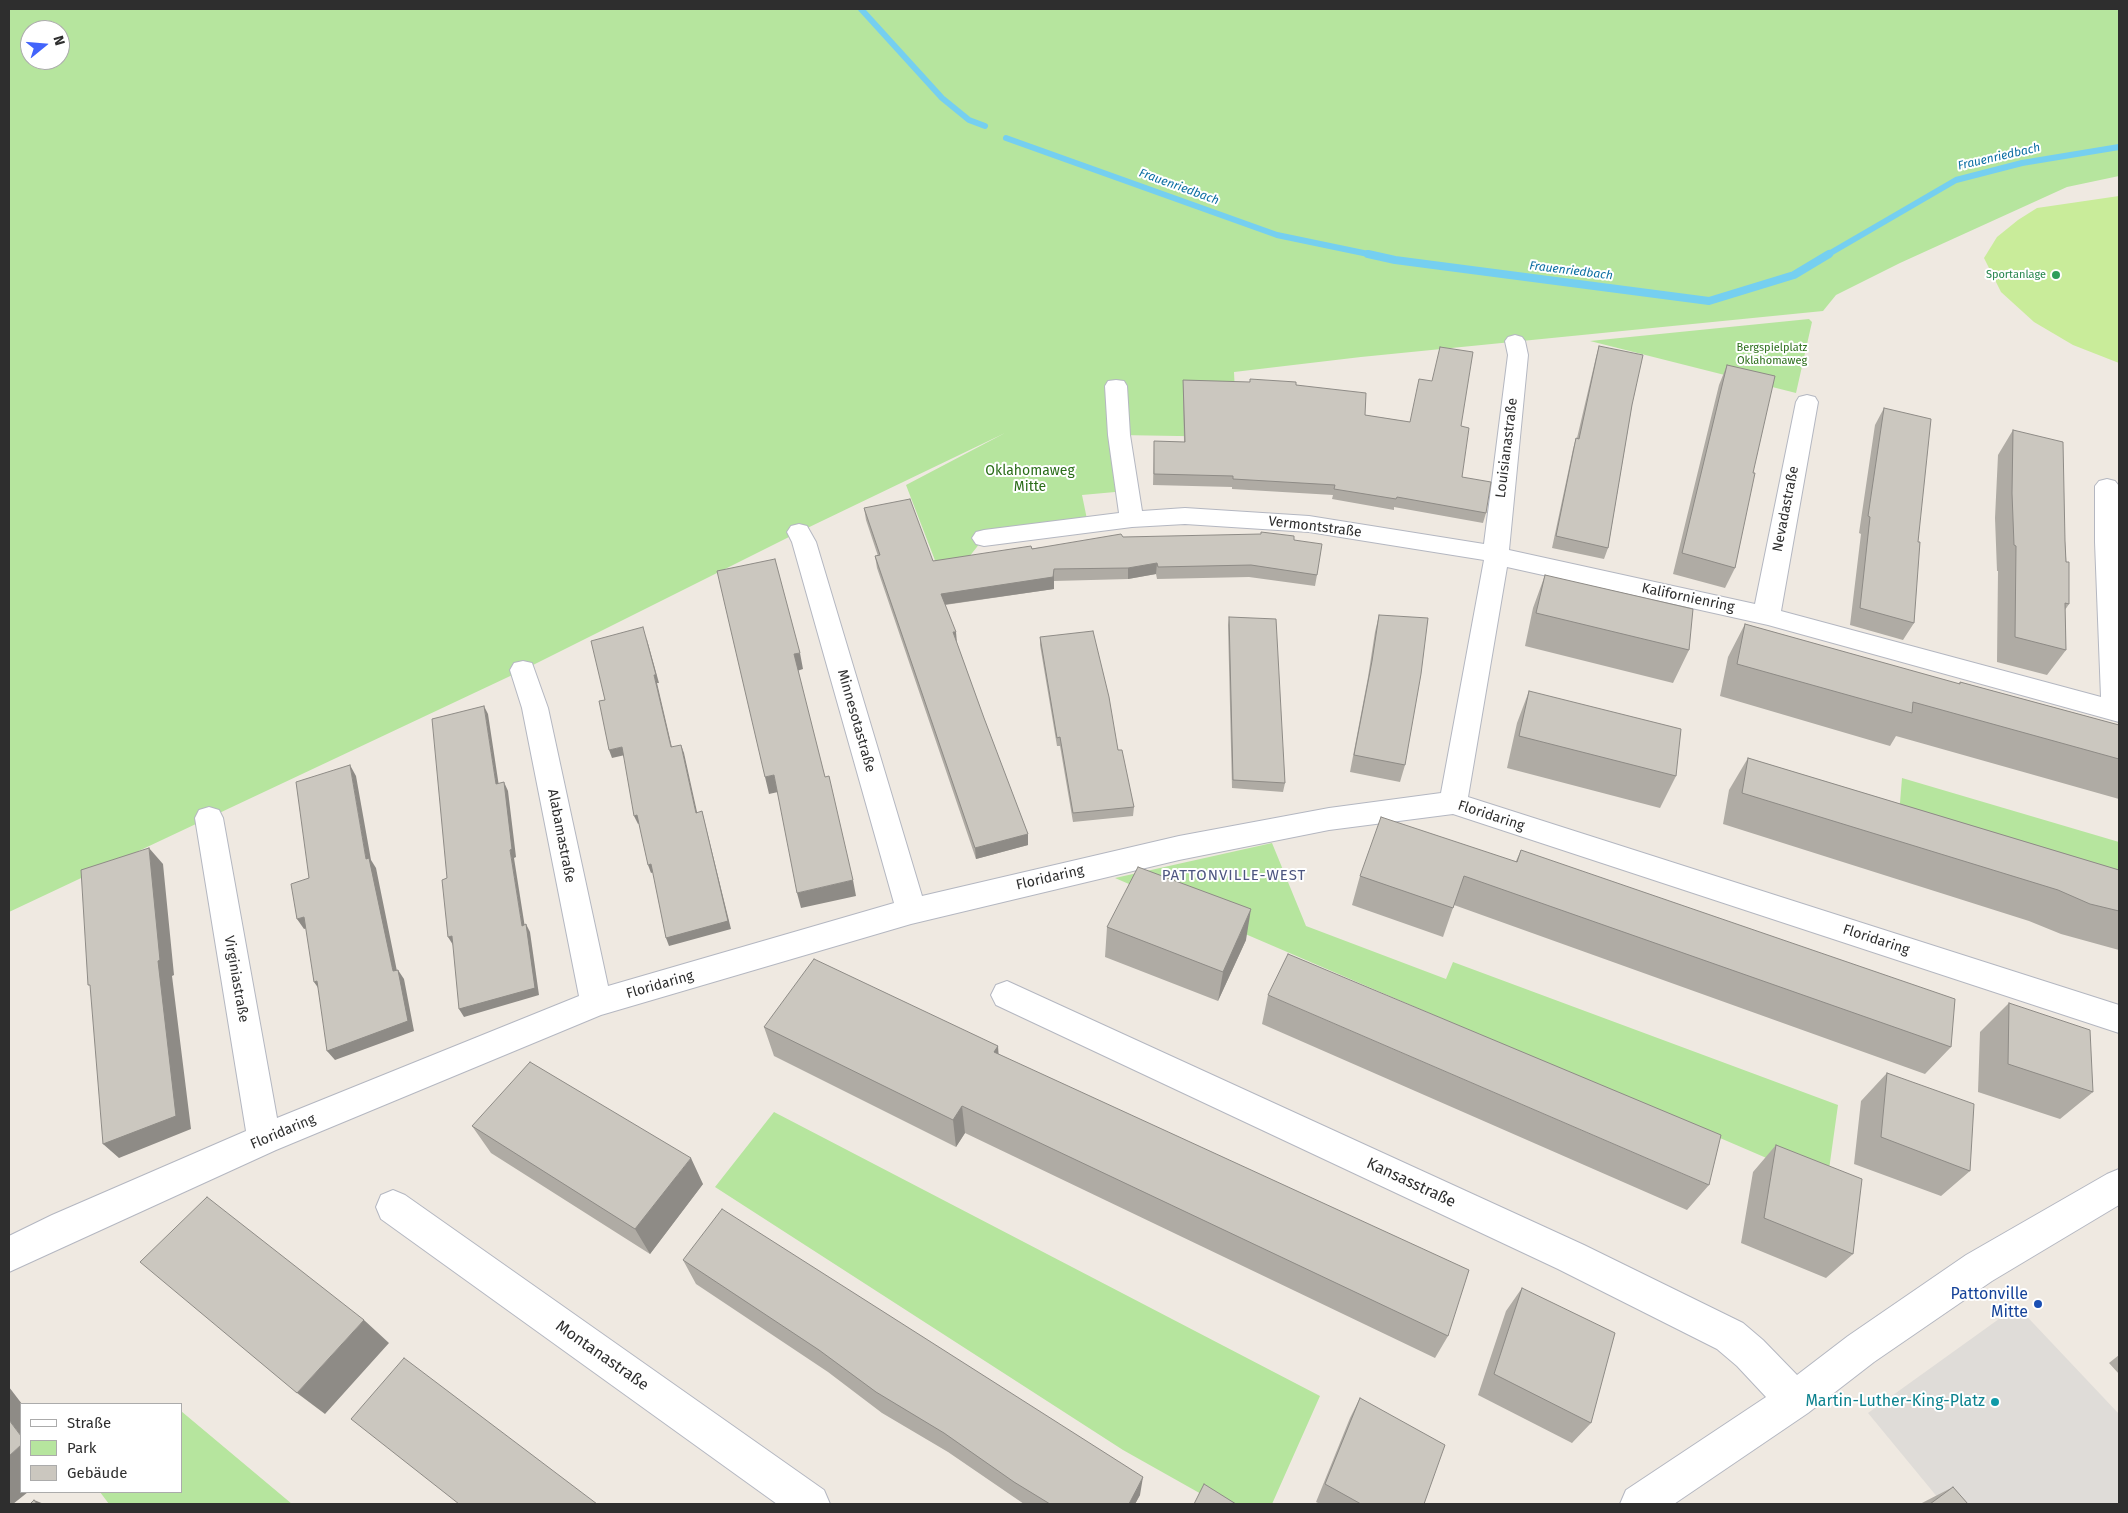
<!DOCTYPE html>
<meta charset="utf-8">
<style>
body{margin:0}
#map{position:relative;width:2128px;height:1513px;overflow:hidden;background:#efe9e1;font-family:"Fira Sans",sans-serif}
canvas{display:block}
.frame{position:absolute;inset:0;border:10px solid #2e2e2e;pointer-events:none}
.legend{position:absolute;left:20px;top:1403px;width:162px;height:90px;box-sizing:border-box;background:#fff;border:1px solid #ababab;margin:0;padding:6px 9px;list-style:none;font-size:15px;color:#2e2e2e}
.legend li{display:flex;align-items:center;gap:10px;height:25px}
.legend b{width:25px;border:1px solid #ababab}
.north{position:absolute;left:20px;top:20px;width:50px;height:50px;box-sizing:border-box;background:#fff;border:1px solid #ababab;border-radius:50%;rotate:73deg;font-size:14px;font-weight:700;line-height:20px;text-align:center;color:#2e2e2e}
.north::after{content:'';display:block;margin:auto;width:18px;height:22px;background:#4264fb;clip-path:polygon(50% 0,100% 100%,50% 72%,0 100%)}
</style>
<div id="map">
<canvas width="2128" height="1513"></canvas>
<div class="frame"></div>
<ul class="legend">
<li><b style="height:6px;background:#fff"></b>Straße</li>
<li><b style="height:14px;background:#b6e59e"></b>Park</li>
<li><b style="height:14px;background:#cbc7bf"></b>Gebäude</li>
</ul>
<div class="north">N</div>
</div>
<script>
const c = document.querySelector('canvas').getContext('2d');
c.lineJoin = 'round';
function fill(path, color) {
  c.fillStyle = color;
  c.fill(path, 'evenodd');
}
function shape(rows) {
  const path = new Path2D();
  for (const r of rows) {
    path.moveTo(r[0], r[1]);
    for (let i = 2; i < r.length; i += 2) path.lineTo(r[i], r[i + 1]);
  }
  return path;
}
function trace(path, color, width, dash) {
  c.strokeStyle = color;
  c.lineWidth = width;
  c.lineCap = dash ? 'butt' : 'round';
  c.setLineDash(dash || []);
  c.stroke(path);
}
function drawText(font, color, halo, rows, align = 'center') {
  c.font = font + ' "Fira Sans",sans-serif';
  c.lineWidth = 4;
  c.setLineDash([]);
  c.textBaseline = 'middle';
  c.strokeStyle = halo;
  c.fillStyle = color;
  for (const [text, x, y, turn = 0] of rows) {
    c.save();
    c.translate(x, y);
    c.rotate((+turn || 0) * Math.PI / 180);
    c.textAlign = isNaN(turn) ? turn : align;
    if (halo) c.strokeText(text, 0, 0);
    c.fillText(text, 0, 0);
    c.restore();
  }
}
const green = shape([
 [9,9,2119,9,2119,176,2067,187,1900,263,1836,295,1823,311,1361,357,1234,372,1237,437,1119,435,1126,491,1082,495,1088,524,984,538,969,557,936,563,906,485,1005,433,799,532,523,670,9,912],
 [30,30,60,30,60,60,30,60],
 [1809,319,1812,322,1796,393,1590,341],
 [1902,778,2119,842,2119,896,1898,828],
 [1272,843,1306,926,1446,979,1453,962,1838,1105,1827,1184,1115,878],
 [774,1112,1320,1396,1272,1504,1219,1504,1123,1450,715,1187],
 [181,1411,292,1504,109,1504,100,1492,181,1492]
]);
const pitch = shape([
 [2119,196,2119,363,2073,345,2034,322,2001,292,1984,258,1997,237,2018,220,2037,208]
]);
const plaza = shape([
 [2017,1306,2119,1414,2119,1504,1943,1504,1868,1413]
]);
const streamFar1 = shape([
 [861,9,942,98,969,120,985,126],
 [1006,138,1277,235,1373,255],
 [1827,255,1956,180,2022,163,2119,147]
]);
const stream = shape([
 [1368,254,1395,260,1709,301,1794,275,1829,254]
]);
const street = shape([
 [1515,335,1522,337,1525,341,1528,355,1509,550,1755,604,1796,402,1799,397,1807,395,1815,397,1818,402,1781,611,2101,697,2095,542,2095,486,2099,481,2107,479,2115,481,2119,486,2119,722,1768,625,1507,567,1468,797,2119,1005,2119,1033,1453,814,1329,830,1179,860,911,924,601,1015,276,1150,9,1272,9,1236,52,1215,246,1131,195,818,199,810,209,807,219,810,223,818,277,1118,579,996,522,708,510,670,514,663,523,661,532,663,548,708,608,986,894,903,792,542,787,532,791,526,799,524,807,526,816,542,922,896,1179,836,1329,808,1441,793,1484,560,1309,532,1185,524,1132,527,984,546,976,544,972,538,976,532,984,530,1119,513,1108,435,1105,386,1108,381,1116,380,1124,381,1127,386,1130,435,1142,511,1185,508,1309,516,1484,544,1508,355,1505,341,1508,337,1515,335],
 [1007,981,1584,1245,1743,1323,1763,1340,1797,1375,1848,1336,1966,1255,2107,1174,2119,1169,2119,1205,1992,1281,1874,1362,1808,1413,1674,1504,1620,1504,1626,1490,1766,1397,1737,1366,1717,1349,1558,1269,996,1005,991,995,996,985,1007,981],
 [393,1190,405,1195,824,1490,830,1504,777,1504,381,1219,376,1207,381,1195,393,1190]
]);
const wall = shape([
 [1599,346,1632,405,1608,548,1604,559,1552,548,1573,449,1576,438,1577,438,1596,357],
 [1727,365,1753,473,1735,568,1725,588,1673,574,1719,385],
 [1183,380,1296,385,1365,415,1410,422,1461,426,1462,477,1486,513,1483,523,1394,507,1394,510,1332,499,1333,495,1232,489,1232,487,1153,485,1154,441,1184,442,1183,391],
 [1884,408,1918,542,1914,623,1903,640,1850,625,1861,534,1859,533,1875,425],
 [2013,430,2065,541,2069,604,2065,610,2066,650,2047,675,1997,662,1998,571,1997,571,1995,518,1998,455],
 [864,508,933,561,1123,537,1294,540,1317,575,1315,586,1249,577,1157,579,1156,574,1128,579,1054,581,1054,589,945,605,957,643,1028,845,976,859,877,568,875,556,878,556,866,520],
 [1545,575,1689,650,1673,683,1525,646,1533,608],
 [1379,615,1405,765,1400,782,1350,772,1368,677,1375,632],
 [1229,617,1285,783,1283,792,1232,788,1228,625],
 [1745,624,1959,684,1960,682,2119,725,2119,799,1896,736,1890,746,1720,696,1728,657],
 [1040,637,1118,750,1134,807,1133,816,1073,822,1060,746,1057,746,1040,645],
 [1529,691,1676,776,1660,808,1507,768,1517,723],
 [1748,758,2119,870,2119,950,2061,934,2029,921,1723,824,1729,790],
 [1521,850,1951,1047,1925,1074,1454,905,1443,937,1352,905,1360,876,1516,861],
 [1107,927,1246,940,1218,1001,1105,957],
 [1268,995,1709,1185,1687,1210,1262,1024],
 [2009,1003,2093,1092,2060,1119,1978,1092,1980,1032],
 [764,1027,998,1046,998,1054,1448,1336,1435,1358,965,1133,956,1147,774,1056],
 [1887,1073,1970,1171,1941,1196,1854,1164,1861,1101],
 [472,1126,703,1184,650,1254,491,1153],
 [1776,1145,1853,1254,1826,1278,1741,1243,1753,1172],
 [683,1260,1140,1495,1135,1504,1024,1504,948,1452,882,1413,828,1372,696,1284],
 [1522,1288,1591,1423,1572,1443,1478,1395,1506,1311],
 [2119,1355,2119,1374,2109,1363],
 [1360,1398,1424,1504,1320,1504,1316,1502,1350,1418],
 [1953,1487,1968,1504,1920,1504]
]);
const shadedWall = shape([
 [1157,563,1156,574,1128,579,1128,568],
 [1054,569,1054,589,942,605,941,594],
 [953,632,956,632,957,643],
 [646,636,659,683,657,683,674,756,671,747,654,675],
 [800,653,803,669,797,671,794,654],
 [484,706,488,714,500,793,496,784],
 [681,745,684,753,699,821,696,813],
 [622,747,625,755,612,758,609,750],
 [350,765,356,776,371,860,376,868,399,981,393,971,366,859],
 [774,775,778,792,769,794,765,777],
 [504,782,508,791,516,857,514,858,526,934,522,926,510,850],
 [702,811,731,929,669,946,666,938],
 [637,815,640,823,638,824,634,816],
 [1028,834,1028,845,976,859,975,848],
 [149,848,163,864,174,975,172,976,191,1129,119,1158,103,1144,158,961],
 [651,864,654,872,651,873,648,865],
 [853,880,856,896,801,908,797,893],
 [1251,909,1246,940,1218,1001,1223,972],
 [304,917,311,927,304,929,297,919],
 [526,924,530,932,539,995,464,1017,459,1009],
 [452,936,453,945,448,937],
 [398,970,404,979,414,1031,335,1060,327,1051],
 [317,981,321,992,314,982],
 [998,1046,1000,1074,994,1052],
 [962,1106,965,1133,956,1147,953,1120],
 [691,1158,703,1184,650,1254,635,1229],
 [364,1320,389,1343,325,1414,297,1393],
 [9,1387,22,1404,21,1436,9,1420],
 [21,1445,21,1492,28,1492,13,1504,9,1504,9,1456],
 [1143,1477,1140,1495,1135,1504,1129,1504],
 [34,1500,44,1504,37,1504]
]);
const building = shape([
 [1599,346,1643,355,1632,405,1608,548,1556,536,1576,438,1579,439,1599,346],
 [1440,347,1473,352,1461,426,1469,428,1462,477,1491,482,1486,513,1397,497,1396,499,1334,489,1335,485,1233,479,1233,476,1154,474,1154,441,1185,442,1183,380,1250,382,1250,379,1296,382,1296,385,1366,393,1365,415,1410,422,1419,379,1432,381,1440,347],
 [1727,365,1775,376,1753,473,1755,473,1735,568,1682,553,1727,365],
 [1884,408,1931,419,1918,542,1920,542,1914,623,1860,608,1870,517,1868,516,1884,408],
 [2013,430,2063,442,2065,541,2066,562,2069,562,2069,604,2065,603,2066,650,2015,637,2016,546,2014,545,2012,493,2013,430],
 [910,499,933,561,1031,546,1032,549,1121,534,1123,537,1261,534,1261,532,1294,536,1294,540,1322,544,1317,575,1251,565,1158,567,1157,563,1128,568,1054,569,1053,577,941,594,956,632,953,632,984,718,1028,834,975,848,875,556,880,555,864,508,910,499],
 [775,559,800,653,794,654,825,777,829,776,853,880,797,893,774,775,765,777,717,571,775,559],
 [1545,575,1693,609,1689,650,1536,613,1545,575],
 [1379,615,1428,618,1421,674,1405,765,1354,755,1372,661,1379,615],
 [1229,617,1276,619,1285,783,1233,780,1229,617],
 [1745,624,1960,684,1960,682,2119,725,2119,759,1913,702,1912,713,1737,664,1745,624],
 [643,627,656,675,654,675,671,747,681,745,696,813,702,811,728,921,666,938,651,864,648,865,637,815,634,816,622,747,609,750,599,701,605,700,591,641,643,627],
 [1093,631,1109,697,1118,750,1122,750,1134,807,1073,813,1060,737,1057,738,1040,637,1093,631],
 [1529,691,1681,729,1676,776,1519,736,1529,691],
 [484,706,496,784,504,782,512,849,510,850,522,926,526,924,535,988,459,1009,452,936,448,937,442,880,447,878,432,719,484,706],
 [1748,758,2119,870,2119,911,2090,904,2058,890,1742,793,1748,758],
 [350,765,366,859,369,858,393,971,398,970,408,1021,327,1051,317,981,314,982,304,917,297,919,291,884,309,878,296,782,350,765],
 [1381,817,1517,862,1521,850,1955,999,1951,1047,1464,876,1453,908,1360,876,1381,817],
 [149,848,160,960,158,961,176,1116,103,1144,90,985,88,985,81,870,149,848],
 [1138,867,1251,909,1223,972,1107,927,1138,867],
 [1288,954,1721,1135,1709,1185,1268,995,1288,954],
 [814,959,998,1046,994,1052,1469,1270,1448,1336,962,1106,953,1120,764,1027,814,959],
 [2009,1003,2090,1030,2093,1092,2008,1064,2009,1003],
 [530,1062,691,1158,635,1229,472,1126,530,1062],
 [1887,1073,1974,1104,1970,1171,1881,1137,1887,1073],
 [1776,1145,1862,1179,1853,1254,1764,1218,1776,1145],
 [207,1197,364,1320,297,1393,140,1262,207,1197],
 [722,1209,1143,1477,1129,1504,1050,1504,1014,1482,944,1433,876,1392,819,1350,683,1260,722,1209],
 [1522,1288,1615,1333,1591,1423,1494,1374,1522,1288],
 [404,1358,597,1504,459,1504,351,1419,404,1358],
 [1360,1398,1445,1445,1424,1504,1361,1504,1325,1484,1360,1398],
 [9,1420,21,1436,21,1445,9,1456,9,1420],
 [1204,1484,1236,1504,1194,1504,1204,1484],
 [1953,1487,1968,1504,1930,1504,1953,1487],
 [34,1500,37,1504,30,1504,34,1500]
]);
const markers = [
 [2056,275,5,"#2e9e5b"],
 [2038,1304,5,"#1a4fb4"],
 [1995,1402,5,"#0f9aa8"]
];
const farLeisurenames = [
 ["Sportanlage",2046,275]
];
const farParknames = [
 ["Bergspielplatz",1772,348],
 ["Oklahomaweg",1772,361]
];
const farWaternames = [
 ["Frauenriedbach",1999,157,-13],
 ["Frauenriedbach",1179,187,20],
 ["Frauenriedbach",1571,271,7]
];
const streetNames = [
 ["Louisianastraße",1507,448,-83],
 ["Nevadastraße",1786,509,-79],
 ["Vermontstraße",1315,527,7],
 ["Kalifornienring",1688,598,12],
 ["Minnesotastraße",856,721,74],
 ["Floridaring",1491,816,18],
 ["Alabamastraße",561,836,79],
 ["Floridaring",1050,878,-13],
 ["Floridaring",1876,940,18],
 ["Virginiastraße",236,979,80],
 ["Floridaring",660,985,-16],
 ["Floridaring",283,1132,-23]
];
const parkNames = [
 ["Oklahomaweg",1030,471],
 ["Mitte",1030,487]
];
const neighbourhoodNames = [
 ["PATTONVILLE-WEST",1234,876]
];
const nearStreetnames = [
 ["Kansasstraße",1411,1183,25],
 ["Montanastraße",602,1356,35]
];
const nearTransitnames = [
 ["Pattonville",2028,1295],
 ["Mitte",2028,1313]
];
const nearCulturenames = [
 ["Martin-Luther-King-Platz",1985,1402]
];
fill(green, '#b6e59e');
fill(pitch, '#c9ec9a');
fill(plaza, '#dfdcd8');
trace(streamFar1, '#75cff0', 6);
trace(stream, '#75cff0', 8);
trace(street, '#b4b7c1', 2);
fill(street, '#fff');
fill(wall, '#afaba4');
fill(shadedWall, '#8e8b86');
fill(building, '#cbc7bf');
trace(building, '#8e8b86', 1);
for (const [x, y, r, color] of markers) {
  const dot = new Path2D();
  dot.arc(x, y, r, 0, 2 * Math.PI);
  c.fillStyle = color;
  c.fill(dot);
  trace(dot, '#fff', 2);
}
drawText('11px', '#27864d', '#fff', farLeisurenames, 'right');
drawText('11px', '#2c6e1b', '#fff', farParknames);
drawText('italic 12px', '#0d6fa3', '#fff', farWaternames);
drawText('14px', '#2e2e2e', '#fff', streetNames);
drawText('14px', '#2c6e1b', '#fff', parkNames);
c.letterSpacing = '1px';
drawText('15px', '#4d5680', '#fff', neighbourhoodNames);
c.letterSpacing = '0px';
drawText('16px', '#2e2e2e', '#fff', nearStreetnames);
drawText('16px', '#164399', '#fff', nearTransitnames, 'right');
drawText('16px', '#0d838f', '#fff', nearCulturenames, 'right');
</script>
